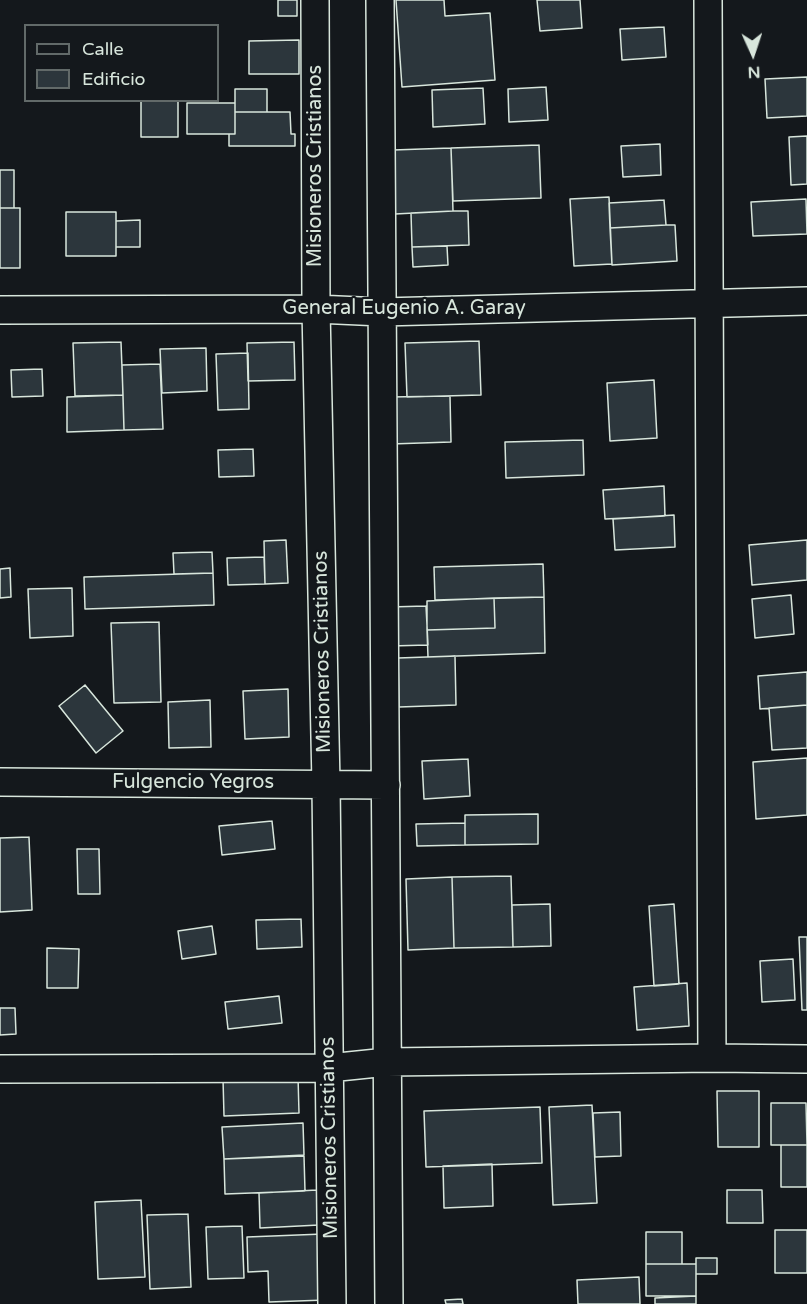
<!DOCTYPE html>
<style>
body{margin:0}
#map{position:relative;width:807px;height:1304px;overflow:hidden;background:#14181c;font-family:"Varela Round",sans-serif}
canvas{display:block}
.legend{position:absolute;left:24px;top:24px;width:195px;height:78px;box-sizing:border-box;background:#14181c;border:2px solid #626a69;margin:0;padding:8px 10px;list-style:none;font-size:18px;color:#d8e6dc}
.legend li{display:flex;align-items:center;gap:12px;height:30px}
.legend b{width:30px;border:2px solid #626a69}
.north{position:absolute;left:723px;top:24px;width:60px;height:60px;-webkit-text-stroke:4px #14181c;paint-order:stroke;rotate:177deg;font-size:16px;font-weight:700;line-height:24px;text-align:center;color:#d8e6dc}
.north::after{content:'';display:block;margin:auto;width:21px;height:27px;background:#d8e6dc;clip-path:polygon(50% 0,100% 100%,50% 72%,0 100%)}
</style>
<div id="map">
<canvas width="807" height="1304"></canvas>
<ul class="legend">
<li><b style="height:8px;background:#14181c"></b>Calle</li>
<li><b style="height:16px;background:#2c363c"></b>Edificio</li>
</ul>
<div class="north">N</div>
</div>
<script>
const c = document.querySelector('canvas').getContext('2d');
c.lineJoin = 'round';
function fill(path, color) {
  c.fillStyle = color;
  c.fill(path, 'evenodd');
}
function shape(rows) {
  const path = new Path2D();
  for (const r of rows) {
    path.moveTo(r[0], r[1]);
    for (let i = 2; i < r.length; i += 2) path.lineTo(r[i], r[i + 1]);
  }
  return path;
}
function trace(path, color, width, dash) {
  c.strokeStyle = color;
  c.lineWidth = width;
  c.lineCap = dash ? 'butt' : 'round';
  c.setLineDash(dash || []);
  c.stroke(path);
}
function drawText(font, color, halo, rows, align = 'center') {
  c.font = font + ' "Varela Round",sans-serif';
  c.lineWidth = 4.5;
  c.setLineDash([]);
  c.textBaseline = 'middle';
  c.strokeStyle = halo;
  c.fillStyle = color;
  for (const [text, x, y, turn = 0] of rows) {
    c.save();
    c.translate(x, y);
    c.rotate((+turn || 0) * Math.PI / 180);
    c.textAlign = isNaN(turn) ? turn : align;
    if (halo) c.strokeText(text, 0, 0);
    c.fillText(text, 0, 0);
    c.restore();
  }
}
const building = shape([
 [278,0,297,0,297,16,278,16,278,0],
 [396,0,444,0,445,16,490,13,495,80,402,87,396,0],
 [537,0,580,0,582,28,540,31,537,0],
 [664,27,666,57,622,60,620,29,664,27],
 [299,40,299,74,249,74,249,41,299,40],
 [807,77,807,116,767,118,765,79,807,77],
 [546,87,548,120,509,122,508,89,546,87],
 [483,88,485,124,433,127,432,90,483,88],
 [235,89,267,89,267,112,235,112,235,89],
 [141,100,178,100,178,137,141,137,141,100],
 [187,103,235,103,235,134,187,134,187,103],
 [235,112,290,112,291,134,295,134,295,146,229,146,229,134,235,134,235,112],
 [807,136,807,184,791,185,789,137,807,136],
 [660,144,661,175,623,177,621,146,660,144],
 [539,145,541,198,453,201,451,148,539,145],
 [451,148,453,211,395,214,393,150,451,148],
 [0,170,14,170,14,208,0,208,0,170],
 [609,197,612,264,574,266,570,199,609,197],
 [806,199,807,234,753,236,751,202,806,199],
 [664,200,666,225,610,228,609,203,664,200],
 [0,208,20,208,20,268,0,268,0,208],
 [453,211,468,211,469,245,412,247,411,213,453,211],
 [66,212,116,212,116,256,66,256,66,212],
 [140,220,140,247,116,247,116,221,140,220],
 [666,225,675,225,677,261,612,265,610,228,666,225],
 [447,246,448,265,413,267,412,247,447,246],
 [479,341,481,395,407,397,405,343,479,341],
 [121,342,123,395,75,396,73,343,121,342],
 [294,342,295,380,248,381,247,343,294,342],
 [206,348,207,391,162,393,160,349,206,348],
 [248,353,249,409,218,410,216,354,248,353],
 [160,364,163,429,124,430,122,365,160,364],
 [42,369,43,396,12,397,11,370,42,369],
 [654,380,657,438,610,441,607,383,654,380],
 [123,395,124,430,67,432,67,397,123,395],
 [450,396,451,442,391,444,390,397,450,396],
 [583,440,584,475,506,478,505,442,583,440],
 [253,449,254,476,219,477,218,450,253,449],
 [664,486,665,516,605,519,603,490,664,486],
 [674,515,675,547,615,550,613,519,674,515],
 [286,540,288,583,265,584,264,541,286,540],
 [807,540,807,580,752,585,749,545,807,540],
 [212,552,213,573,174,574,173,553,212,552],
 [264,557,265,584,228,585,227,558,264,557],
 [543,564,544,597,435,600,434,567,543,564],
 [10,568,11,597,0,598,0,569,10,568],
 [213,573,214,605,85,609,84,577,213,573],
 [72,588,73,636,30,638,28,589,72,588],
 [791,595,794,634,755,638,752,599,791,595],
 [544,597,545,653,428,657,427,630,495,628,494,598,544,597],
 [494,598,495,628,427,630,427,601,494,598],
 [426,606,428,645,390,646,389,607,426,606],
 [159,622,161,702,114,703,111,623,159,622],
 [455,656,456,705,399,707,398,658,455,656],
 [807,672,807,705,760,709,758,676,807,672],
 [85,685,123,731,96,753,59,706,85,685],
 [288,689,289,737,245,739,243,691,288,689],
 [210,700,211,747,169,748,168,702,210,700],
 [807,705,807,748,772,750,769,708,807,705],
 [807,758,807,815,756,819,753,762,807,758],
 [468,759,470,796,424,799,422,761,468,759],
 [538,814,538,844,465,845,465,815,538,814],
 [272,821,275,849,222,855,219,826,272,821],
 [465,823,465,845,417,846,416,824,465,823],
 [29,837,32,910,0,912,0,838,29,837],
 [77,849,99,849,100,894,78,894,77,849],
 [511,876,513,947,454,948,452,877,511,876],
 [452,877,454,948,408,950,406,879,452,877],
 [550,904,551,946,513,947,512,905,550,904],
 [674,904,679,984,654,986,649,906,674,904],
 [301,919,302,947,257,949,256,920,301,919],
 [212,926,216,954,182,959,178,931,212,926],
 [799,937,807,937,807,1010,802,1010,799,937],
 [47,948,79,949,78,988,47,988,47,948],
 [793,959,795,1000,762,1002,760,961,793,959],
 [687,983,689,1026,637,1030,634,987,687,983],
 [279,996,282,1023,228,1029,225,1002,279,996],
 [0,1008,15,1008,16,1034,0,1035,0,1008],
 [298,1076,299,1113,224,1116,223,1079,298,1076],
 [717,1091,759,1091,759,1147,718,1147,717,1091],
 [771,1103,806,1103,807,1145,771,1145,771,1103],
 [592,1105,597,1203,553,1205,549,1107,592,1105],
 [540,1107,542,1163,426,1167,424,1111,540,1107],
 [620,1112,621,1156,595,1157,593,1113,620,1112],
 [303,1123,304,1155,224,1159,222,1127,303,1123],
 [781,1145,807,1145,807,1187,781,1187,781,1145],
 [304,1156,305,1191,225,1194,224,1159,304,1156],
 [492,1164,493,1206,444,1208,443,1166,492,1164],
 [317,1190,319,1225,260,1228,259,1193,317,1190],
 [727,1190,762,1190,763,1223,727,1223,727,1190],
 [141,1200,145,1277,98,1279,95,1202,141,1200],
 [188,1214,191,1287,150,1289,147,1215,188,1214],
 [242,1226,244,1278,208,1279,206,1227,242,1226],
 [775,1230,807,1230,807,1273,775,1273,775,1230],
 [646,1232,682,1232,682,1264,646,1264,646,1232],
 [323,1234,326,1300,269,1302,268,1271,248,1272,247,1237,323,1234],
 [696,1258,717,1258,717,1274,696,1274,696,1258],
 [646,1264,696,1264,696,1296,646,1296,646,1264],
 [639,1277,640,1304,578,1304,577,1280,639,1277],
 [696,1296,696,1304,655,1304,655,1298,696,1296],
 [462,1299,463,1304,446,1304,445,1300,462,1299]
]);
const street = shape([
 [315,0,316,309,326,784,332,1304],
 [380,0,389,1304],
 [708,0,712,1058],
 [0,310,316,309,382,312,807,301],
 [0,782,386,785],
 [0,1069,329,1068,387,1062,712,1058,807,1059]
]);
const streetNames = [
 ["Misioneros Cristianos",316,166,-90],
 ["General Eugenio A. Garay",404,309],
 ["Misioneros Cristianos",323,652,-91],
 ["Fulgencio Yegros",193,783],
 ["Misioneros Cristianos",330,1138,-91]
];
fill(building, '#2c363c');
trace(building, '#d8e6dc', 1.5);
trace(street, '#d8e6dc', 30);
trace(street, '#14181c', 27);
drawText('20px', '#d8e6dc', '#14181c', streetNames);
</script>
